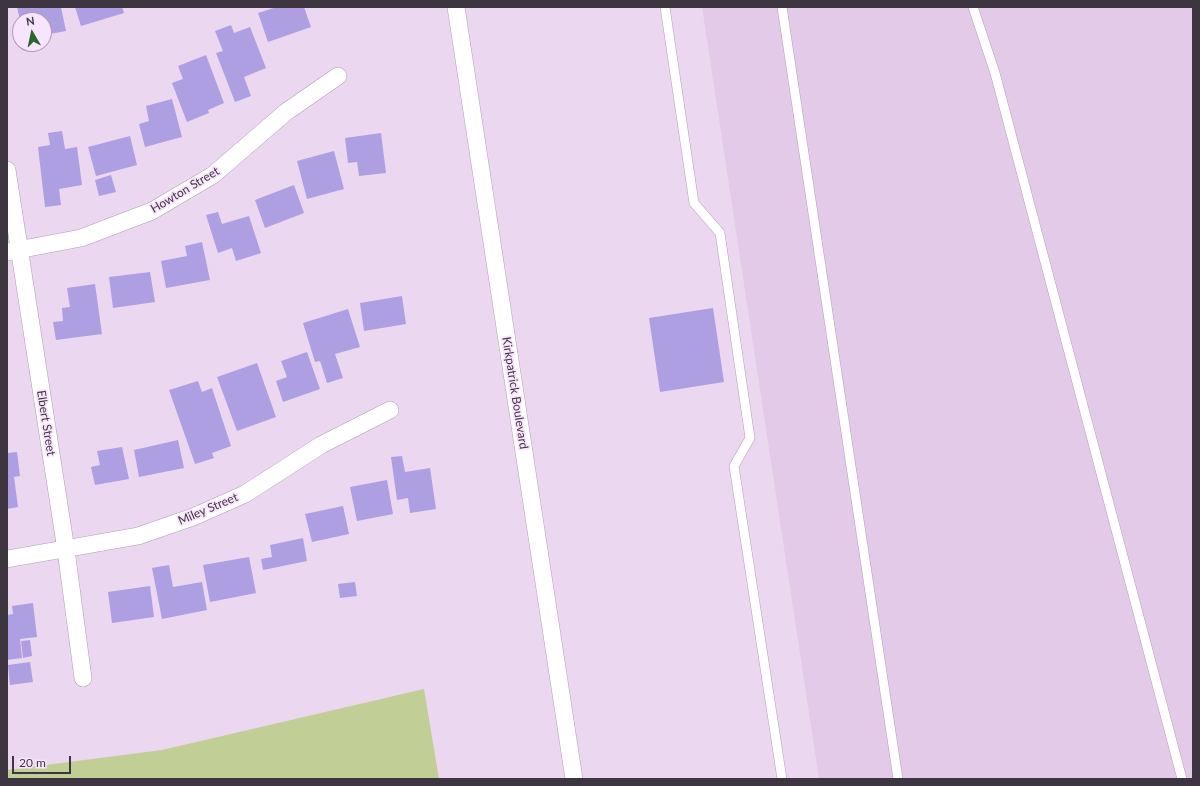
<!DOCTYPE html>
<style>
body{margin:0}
#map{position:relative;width:1200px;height:786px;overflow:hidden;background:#ecd7f0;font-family:Lato,sans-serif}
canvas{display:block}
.frame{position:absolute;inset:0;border:8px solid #3d353f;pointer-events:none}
.north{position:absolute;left:12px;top:12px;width:40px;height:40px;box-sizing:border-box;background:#f9e4fd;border:1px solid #ae9eb1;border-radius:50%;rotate:351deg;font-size:11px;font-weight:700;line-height:16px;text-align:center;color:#3d353f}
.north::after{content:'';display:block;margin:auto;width:14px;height:18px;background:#28662e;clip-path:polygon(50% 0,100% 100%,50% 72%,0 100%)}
.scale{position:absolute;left:12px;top:756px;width:59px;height:18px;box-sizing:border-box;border:2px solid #3d353f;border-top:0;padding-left:5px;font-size:12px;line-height:14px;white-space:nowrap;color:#3d353f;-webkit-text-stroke:3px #f9e4fd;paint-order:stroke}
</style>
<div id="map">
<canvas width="1200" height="786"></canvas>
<div class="frame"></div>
<div class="north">N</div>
<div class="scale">20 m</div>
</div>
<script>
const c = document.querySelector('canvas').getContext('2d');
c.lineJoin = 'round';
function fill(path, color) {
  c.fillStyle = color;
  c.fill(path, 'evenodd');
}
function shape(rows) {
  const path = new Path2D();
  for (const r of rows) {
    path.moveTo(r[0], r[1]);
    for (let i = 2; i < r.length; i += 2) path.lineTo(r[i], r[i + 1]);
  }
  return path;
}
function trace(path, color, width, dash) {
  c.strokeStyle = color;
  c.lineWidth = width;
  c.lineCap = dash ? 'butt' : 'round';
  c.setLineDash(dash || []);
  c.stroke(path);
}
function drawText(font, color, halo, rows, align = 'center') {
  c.font = font + ' Lato,sans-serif';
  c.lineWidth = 3.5;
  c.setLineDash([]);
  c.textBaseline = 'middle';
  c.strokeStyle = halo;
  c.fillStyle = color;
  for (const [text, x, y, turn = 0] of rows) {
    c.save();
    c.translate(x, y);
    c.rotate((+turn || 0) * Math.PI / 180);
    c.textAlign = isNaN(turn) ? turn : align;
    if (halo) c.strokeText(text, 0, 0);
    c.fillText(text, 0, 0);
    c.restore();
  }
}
const built = shape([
 [702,7,1193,7,1193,779,819,779]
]);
const green = shape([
 [424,689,439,779,7,779,7,770,162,750]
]);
const building = shape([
 [17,7,61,7,66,31,44,35,44,20,20,20],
 [75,7,122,7,124,13,81,26],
 [277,7,304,7,311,27,268,42,258,13],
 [231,25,234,33,250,27,266,68,244,77,251,96,235,102,216,53,223,51,215,31],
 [206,55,224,103,208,110,209,113,187,122,172,83,183,79,178,66],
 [172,99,182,137,145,147,139,124,149,121,146,106],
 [62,131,65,149,77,147,82,185,59,189,61,205,45,207,38,147,50,145,48,133],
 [381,133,386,173,359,176,357,162,348,163,345,138],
 [130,136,137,165,96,176,88,147],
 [334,151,344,189,307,199,297,161],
 [111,175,116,192,99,196,95,180],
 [294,185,304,213,265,228,255,200],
 [218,212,222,224,249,216,261,253,236,261,232,248,218,253,206,215],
 [202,242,210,280,166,288,161,261,187,256,185,246],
 [150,272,155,302,113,308,109,277],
 [95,284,102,334,56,340,53,322,63,321,62,308,70,307,67,288],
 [402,296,406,324,364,331,360,303],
 [713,308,724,382,660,392,649,318],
 [348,309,360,347,335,354,343,378,327,383,320,361,315,362,303,323],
 [307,352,320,389,283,402,276,381,287,377,281,361],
 [257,363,276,417,237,431,217,377],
 [198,381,202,392,212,388,231,446,212,453,214,458,195,464,169,390],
 [178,440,184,468,139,477,134,450],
 [122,447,129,479,95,485,91,467,100,465,97,451],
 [17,452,20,476,14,477,18,507,7,509,7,453],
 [402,456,405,472,430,468,436,509,410,513,408,498,397,500,391,457],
 [387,480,393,514,357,521,350,487],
 [343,506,349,534,312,542,305,514],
 [303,538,307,561,263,570,261,559,272,557,270,545],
 [249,557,256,593,210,602,203,565],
 [169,565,173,587,202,582,207,610,162,619,152,568],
 [355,582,357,596,340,598,338,584],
 [150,586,154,617,112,623,108,592],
 [33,603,37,637,20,639,22,658,7,660,7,615,13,614,12,606],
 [30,640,32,656,23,658,21,641],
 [30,662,33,682,10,685,8,665]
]);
const service = shape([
 [665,7,694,203,720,233,750,438,734,466,782,779],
 [782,7,898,779],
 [973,7,995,73,1182,779]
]);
const minor = shape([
 [456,7,574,779],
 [7,170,66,550,83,678],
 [7,252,81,238,152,211,213,175,286,112,338,76],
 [7,559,138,536,193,517,245,494,321,445,390,410]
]);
const streetNames = [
 ["Howton Street",185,190,-31],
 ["Kirkpatrick Boulevard",515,393,81],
 ["Elbert Street",46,423,81],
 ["Miley Street",208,509,-23]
];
fill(built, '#e4cae9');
fill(green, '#c1ce95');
fill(building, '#ad9fe1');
trace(service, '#b09db4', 10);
trace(minor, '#b09db4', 18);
trace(service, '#fff', 9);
trace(minor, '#fff', 17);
drawText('12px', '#3d353f', '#f9e4fd', streetNames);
</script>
